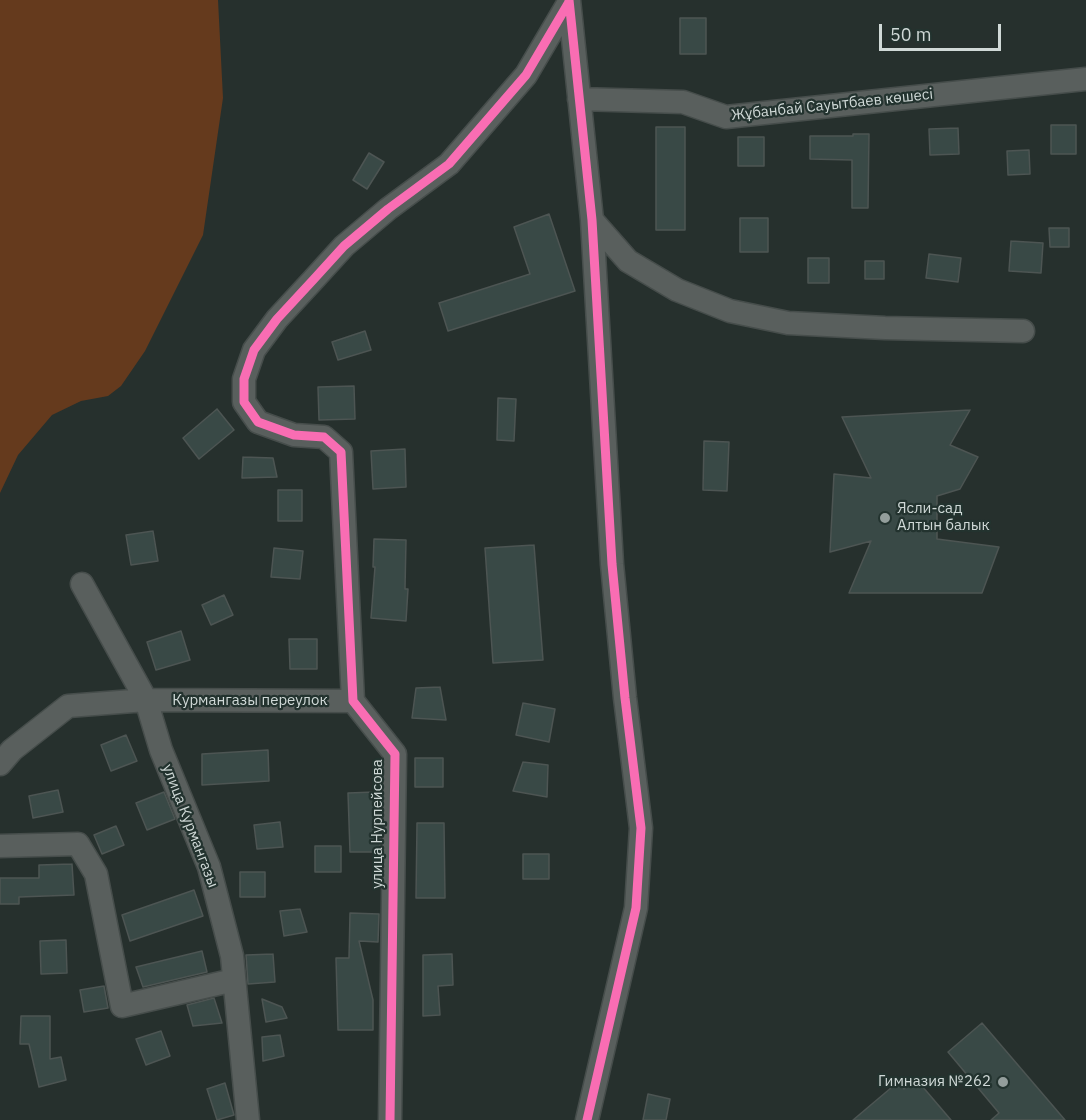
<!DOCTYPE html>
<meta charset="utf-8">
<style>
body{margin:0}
#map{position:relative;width:1086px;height:1120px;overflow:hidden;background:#26302d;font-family:"IBM Plex Sans",sans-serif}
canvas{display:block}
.scale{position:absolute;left:879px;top:24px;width:122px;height:27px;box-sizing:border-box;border:3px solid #d0d9d7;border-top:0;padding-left:8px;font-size:18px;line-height:21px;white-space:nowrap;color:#d0d9d7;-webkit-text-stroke:4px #23332f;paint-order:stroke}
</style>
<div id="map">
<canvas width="1086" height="1120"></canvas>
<div class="scale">50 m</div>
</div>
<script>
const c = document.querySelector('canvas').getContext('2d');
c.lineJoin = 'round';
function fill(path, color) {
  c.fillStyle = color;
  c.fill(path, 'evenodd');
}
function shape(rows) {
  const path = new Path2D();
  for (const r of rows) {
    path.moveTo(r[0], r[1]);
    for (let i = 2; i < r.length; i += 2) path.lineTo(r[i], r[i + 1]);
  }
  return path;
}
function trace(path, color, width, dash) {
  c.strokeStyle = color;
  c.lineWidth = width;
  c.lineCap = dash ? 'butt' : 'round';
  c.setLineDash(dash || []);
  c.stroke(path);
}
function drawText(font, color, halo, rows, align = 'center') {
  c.font = font + ' "IBM Plex Sans",sans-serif';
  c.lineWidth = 4.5;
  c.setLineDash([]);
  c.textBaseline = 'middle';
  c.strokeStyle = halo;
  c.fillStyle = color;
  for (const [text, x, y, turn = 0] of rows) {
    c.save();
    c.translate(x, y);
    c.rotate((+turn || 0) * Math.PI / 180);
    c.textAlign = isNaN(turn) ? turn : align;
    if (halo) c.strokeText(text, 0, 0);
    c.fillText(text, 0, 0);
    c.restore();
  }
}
const green = shape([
 [0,0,218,0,223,98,203,235,145,351,121,386,108,396,81,401,52,415,18,455,0,493]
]);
const building = shape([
 [680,18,706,18,706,54,680,54,680,18],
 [1051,125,1076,125,1076,154,1051,154,1051,125],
 [656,127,685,127,685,230,656,230,656,127],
 [958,128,959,154,930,155,929,129,958,128],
 [853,134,869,134,868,208,852,208,852,160,810,159,810,136,853,136,853,134],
 [738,137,764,137,764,166,738,166,738,137],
 [1029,150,1030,174,1008,175,1007,151,1029,150],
 [369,153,384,162,367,189,353,180,369,153],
 [549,214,575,291,448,331,439,303,530,274,514,227,549,214],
 [740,218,768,218,768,252,740,252,740,218],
 [1049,228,1069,228,1069,247,1050,247,1049,228],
 [1011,241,1043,243,1041,273,1009,271,1011,241],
 [929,254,961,258,958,282,926,278,929,254],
 [808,258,829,258,829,283,808,283,808,258],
 [865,261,884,261,884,279,865,279,865,261],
 [365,331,371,350,338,360,332,342,365,331],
 [354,386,355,419,319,420,318,387,354,386],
 [498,398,516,399,514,441,497,440,498,398],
 [217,409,234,430,199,459,183,438,217,409],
 [970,410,950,445,978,457,960,489,937,496,937,539,999,547,982,593,849,593,871,541,830,552,834,474,871,478,842,417,970,410],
 [704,441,729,442,727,491,703,490,704,441],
 [405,449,406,487,373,489,371,451,405,449],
 [243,457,273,458,277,477,242,478,243,457],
 [278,490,302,490,302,521,278,521,278,490],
 [153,531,158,561,131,565,126,535,153,531],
 [374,539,406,540,405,589,408,589,406,621,371,618,375,567,373,567,374,539],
 [534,545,543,660,493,663,485,548,534,545],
 [274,548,303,551,300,579,271,577,274,548],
 [224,595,233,615,211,625,202,605,224,595],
 [181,631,190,660,156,670,147,642,181,631],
 [289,639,317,639,317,669,290,669,289,639],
 [440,687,446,720,412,718,416,688,440,687],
 [523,703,555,709,549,742,516,735,523,703],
 [126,735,137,761,111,771,101,745,126,735],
 [268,750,269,781,202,785,202,754,268,750],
 [415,758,443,758,443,787,415,787,415,758],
 [523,762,548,765,547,797,513,791,523,762],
 [58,790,63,812,33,818,29,796,58,790],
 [164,792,175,819,147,830,136,803,164,792],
 [375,792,377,827,380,827,380,852,350,852,348,793,375,792],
 [280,822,283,847,257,849,254,825,280,822],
 [417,823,444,823,445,898,416,898,417,823],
 [116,826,124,845,102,854,94,835,116,826],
 [315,846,341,846,341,872,315,872,315,846],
 [523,854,549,854,549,879,523,879,523,854],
 [72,864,74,895,19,897,19,904,0,904,0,878,39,878,39,865,72,864],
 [240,872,265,872,265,897,240,897,240,872],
 [194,890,203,916,130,941,122,915,194,890],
 [300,909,307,932,284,936,280,911,300,909],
 [350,913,379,914,378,942,359,941,373,1000,373,1030,338,1030,336,958,349,958,350,913],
 [66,940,67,973,41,974,40,941,66,940],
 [202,951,207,972,143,987,136,967,202,951],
 [273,954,275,982,248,984,246,955,273,954],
 [452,954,453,985,438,986,440,1015,423,1016,423,955,452,954],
 [104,986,108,1008,84,1012,80,990,104,986],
 [214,998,222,1023,193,1026,187,1005,214,998],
 [262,999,282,1007,287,1018,266,1022,262,999],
 [21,1016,50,1016,50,1059,61,1057,66,1080,39,1087,29,1044,20,1044,21,1016],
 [982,1023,1065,1120,991,1120,999,1113,948,1052,982,1023],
 [161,1031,170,1056,146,1065,136,1039,161,1031],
 [280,1035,284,1056,263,1061,262,1037,280,1035],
 [916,1079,951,1120,853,1120,898,1082,904,1089,916,1079],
 [225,1083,234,1115,217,1120,207,1089,225,1083],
 [648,1094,670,1099,666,1120,643,1120,648,1094]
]);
const minor = shape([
 [569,0,592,220,612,564,625,698,641,828,636,908,587,1120],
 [579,99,683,102,726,117,1086,79],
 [592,220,628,261,677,290,730,311,788,323,885,328,1023,331],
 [82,584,146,700,161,750,209,867,232,956,248,1120],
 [0,764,12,750,68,706,146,700,353,701],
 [0,846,78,844,96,874,122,1006,234,980],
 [390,1120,395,754,353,701,341,452,324,437,294,435,258,422,244,402,244,379,254,350,277,319,314,279,344,246,388,209,449,164,526,75,569,2]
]);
const cycleway = shape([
 [569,0,592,220,612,564,625,698,641,828,636,908,587,1120],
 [390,1120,395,754,353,701,341,452,324,437,294,435,258,422,244,402,244,379,254,350,277,319,314,279,344,246,388,209,449,164,526,75,569,2]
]);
const markers = [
 [885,518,6,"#949e9c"],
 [1003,1082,6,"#949e9c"]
];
const streetNames = [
 ["Жұбанбай Сауытбаев көшесі",832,105,-6],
 ["Курмангазы переулок",250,701],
 ["улица Нурпейсова",378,824,-90],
 ["улица Курмангазы",190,826,69]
];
const poiNames = [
 ["Ясли-сад",897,509],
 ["Алтын балык",897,526],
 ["Гимназия №262",991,1082,"right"]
];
fill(green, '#653a1d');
fill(building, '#394946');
trace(building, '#4d5553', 1.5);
trace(minor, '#464d4b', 25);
trace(minor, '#595f5d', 22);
trace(cycleway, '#f96db3', 9);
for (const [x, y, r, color] of markers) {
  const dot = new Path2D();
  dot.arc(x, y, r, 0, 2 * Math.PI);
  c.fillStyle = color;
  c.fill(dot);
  trace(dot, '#23332f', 2);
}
drawText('15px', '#d0d9d7', '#23332f', streetNames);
drawText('15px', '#d0d9d7', '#23332f', poiNames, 'left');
</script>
